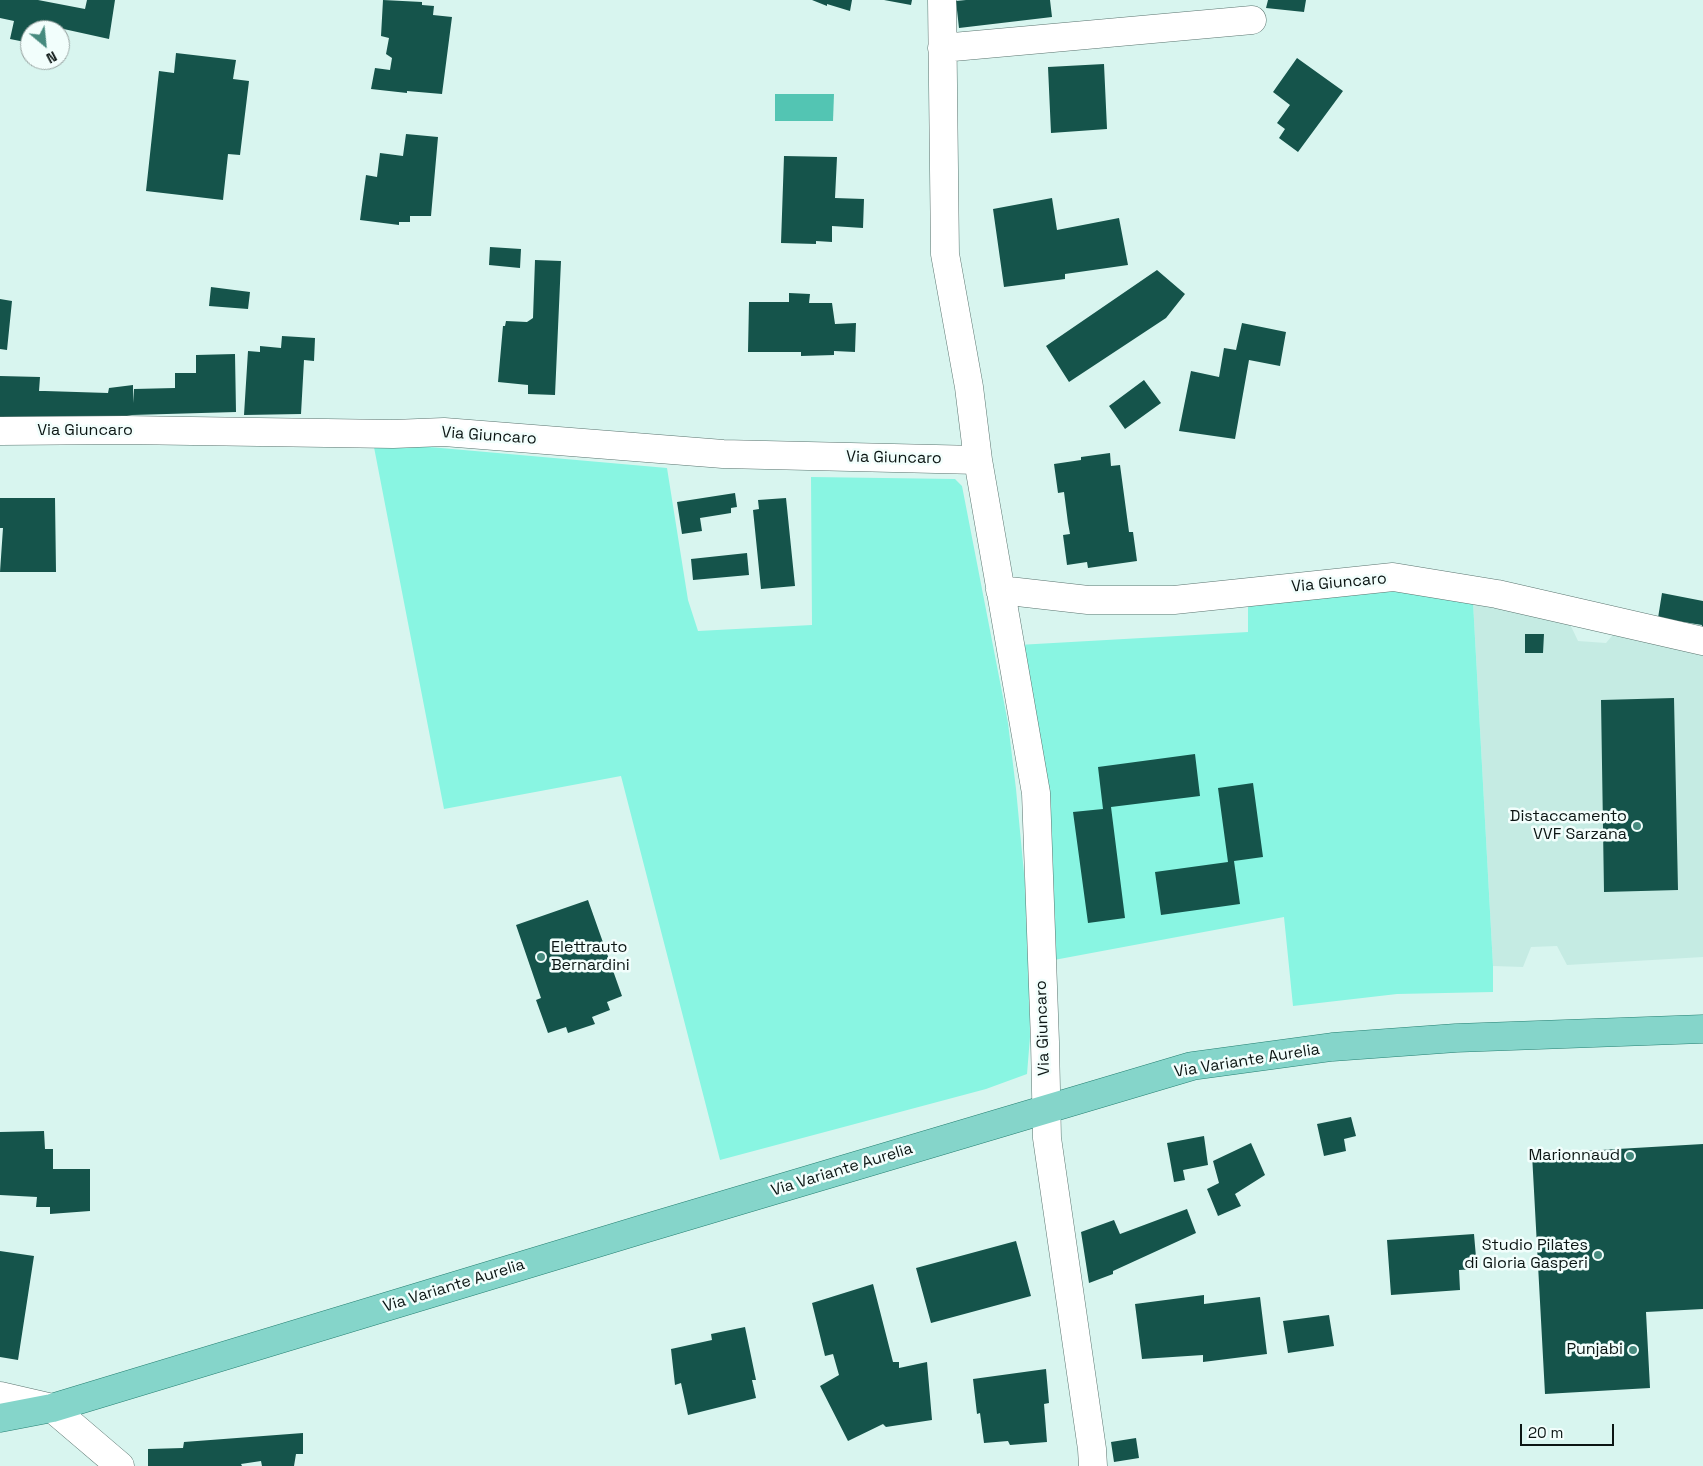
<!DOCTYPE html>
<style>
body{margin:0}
#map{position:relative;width:1703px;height:1466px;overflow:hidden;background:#d8f5ef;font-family:"Space Grotesk",sans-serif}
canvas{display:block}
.north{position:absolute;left:20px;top:20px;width:50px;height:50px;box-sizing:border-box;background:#f2fefc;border:1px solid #96a19f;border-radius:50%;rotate:152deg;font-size:14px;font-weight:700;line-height:20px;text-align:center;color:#0b1513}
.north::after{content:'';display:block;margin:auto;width:18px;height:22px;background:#468a7e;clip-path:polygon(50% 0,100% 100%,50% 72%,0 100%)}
.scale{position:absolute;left:1520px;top:1424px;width:94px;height:22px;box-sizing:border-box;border:2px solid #0b1513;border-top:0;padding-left:6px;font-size:15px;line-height:18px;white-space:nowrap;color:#0b1513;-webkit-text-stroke:4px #f2fefc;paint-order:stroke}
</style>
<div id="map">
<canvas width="1703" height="1466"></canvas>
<div class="north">N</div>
<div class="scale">20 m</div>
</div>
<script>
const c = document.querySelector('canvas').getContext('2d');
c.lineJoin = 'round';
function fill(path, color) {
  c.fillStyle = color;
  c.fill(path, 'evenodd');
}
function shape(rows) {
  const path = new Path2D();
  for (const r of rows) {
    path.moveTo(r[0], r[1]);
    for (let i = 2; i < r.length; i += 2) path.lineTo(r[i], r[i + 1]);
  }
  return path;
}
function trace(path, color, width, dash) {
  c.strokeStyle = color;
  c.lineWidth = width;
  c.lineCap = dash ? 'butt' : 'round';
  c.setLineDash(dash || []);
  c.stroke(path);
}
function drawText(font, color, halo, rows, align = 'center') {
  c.font = font + ' "Space Grotesk",sans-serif';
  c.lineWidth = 5;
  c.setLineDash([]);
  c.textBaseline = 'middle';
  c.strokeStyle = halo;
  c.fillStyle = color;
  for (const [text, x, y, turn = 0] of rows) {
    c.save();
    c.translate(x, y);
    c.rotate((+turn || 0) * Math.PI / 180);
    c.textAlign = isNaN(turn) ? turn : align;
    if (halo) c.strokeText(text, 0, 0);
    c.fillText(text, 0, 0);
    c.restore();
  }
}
const built = shape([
 [1473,602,1569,622,1578,641,1606,643,1616,631,1703,651,1703,957,1567,965,1557,946,1531,947,1523,967,1493,966]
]);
const green = shape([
 [373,442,667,468,688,600,698,631,812,625,811,477,955,479,962,486,1008,723,1016,789,1029,926,1030,1037,1027,1074,986,1089,720,1160,621,776,444,809],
 [1394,586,1473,602,1493,966,1493,992,1397,994,1293,1006,1284,917,1054,960,1018,645,1248,632,1248,601]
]);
const water = shape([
 [775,94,834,94,833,121,775,121]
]);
const building = shape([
 [0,0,38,0,85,9,87,0,115,0,109,39,41,24,40,30,30,30,30,43,10,39,14,21,0,18],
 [383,0,422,2,422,5,434,6,433,15,452,17,442,94,407,91,407,93,371,89,375,68,390,70,392,58,386,54,389,38,381,36],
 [812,0,852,0,850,11,827,4,827,6],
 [884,0,912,0,911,5],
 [966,0,1050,0,1052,17,959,28,956,1],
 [1268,0,1306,0,1304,12,1266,8],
 [176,53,236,60,233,79,249,81,240,155,228,154,223,200,146,191,159,71,174,73],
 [1297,58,1343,91,1298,152,1279,138,1285,129,1277,123,1290,105,1273,92],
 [1104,64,1107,129,1051,133,1048,67],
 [406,134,438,137,431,216,410,216,410,222,399,222,399,225,360,220,366,175,377,177,380,153,403,156],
 [784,156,837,157,835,198,864,199,863,228,832,226,832,242,816,241,816,244,781,243],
 [1052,198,1057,230,1119,218,1128,265,1065,274,1065,279,1004,287,993,209],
 [490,247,521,249,520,268,489,265],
 [535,260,561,261,555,395,528,394,528,385,498,382,503,326,505,326,506,321,527,322,533,318],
 [1157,270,1185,294,1166,318,1069,382,1046,346],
 [211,287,250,292,248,309,209,306],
 [789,293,810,294,809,303,832,303,835,324,856,323,855,352,834,351,834,355,801,356,801,352,748,352,749,302,789,302],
 [0,299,12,301,7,350,0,349],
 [1242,323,1286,332,1280,366,1249,360,1235,439,1179,431,1191,371,1219,377,1224,348,1236,350],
 [282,336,315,338,314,361,304,360,301,414,244,415,248,351,260,352,260,346,281,348],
 [235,354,236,412,132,415,95,422,0,417,0,376,40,377,39,391,45,391,108,393,109,388,133,385,133,403,134,389,175,388,175,373,196,373,196,355],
 [1144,380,1161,403,1125,429,1109,406],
 [1110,453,1111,466,1120,465,1129,532,1133,532,1137,561,1088,568,1087,562,1067,565,1063,535,1070,534,1068,523,1064,492,1058,493,1054,464,1081,460,1081,457],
 [735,493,737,507,731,508,731,513,700,518,702,531,682,534,677,502],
 [0,498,55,498,56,572,0,572,3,528,0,528],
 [786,498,795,586,761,589,753,510,759,509,758,500],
 [747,553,749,575,693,580,691,559],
 [1662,593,1703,601,1703,628,1701,628,1702,625,1658,618],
 [1525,634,1544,634,1543,653,1525,653],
 [1674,698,1678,890,1604,892,1601,700],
 [1195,754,1200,796,1111,807,1125,918,1088,923,1073,812,1103,809,1098,767],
 [1253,783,1263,857,1234,861,1240,904,1161,915,1155,872,1228,862,1218,788],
 [588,900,622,996,607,1002,610,1010,592,1017,595,1024,568,1033,566,1027,548,1033,536,1000,541,998,516,925],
 [1351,1117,1356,1136,1344,1139,1346,1151,1324,1156,1317,1124],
 [44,1131,45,1149,53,1149,53,1169,90,1169,90,1211,50,1214,50,1207,36,1207,37,1197,0,1195,0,1132],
 [1204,1136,1208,1165,1183,1170,1185,1180,1174,1182,1167,1143],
 [1251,1143,1265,1175,1235,1194,1241,1206,1218,1216,1207,1189,1219,1183,1213,1161],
 [1703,1144,1703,1309,1646,1312,1650,1388,1545,1394,1532,1154],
 [1187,1209,1196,1233,1113,1271,1113,1274,1089,1283,1081,1232,1114,1220,1120,1234],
 [1474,1234,1477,1269,1459,1270,1460,1290,1391,1295,1387,1240],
 [1016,1241,1031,1296,931,1323,916,1268],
 [0,1251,34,1256,18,1360,0,1357],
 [873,1284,893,1362,899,1362,899,1368,927,1362,932,1420,886,1427,883,1424,848,1441,820,1386,839,1375,833,1354,825,1356,812,1303],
 [1204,1295,1204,1304,1260,1297,1267,1354,1203,1362,1203,1355,1142,1359,1135,1304],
 [1329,1315,1334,1346,1288,1353,1283,1321],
 [745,1327,756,1380,752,1380,756,1398,688,1415,681,1383,675,1385,671,1349,712,1340,711,1334],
 [1046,1369,1049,1403,1044,1404,1047,1442,1010,1445,1008,1441,984,1443,980,1413,977,1414,973,1379],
 [303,1433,303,1454,296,1454,294,1466,262,1466,261,1461,241,1464,242,1466,148,1466,148,1449,183,1448,184,1442],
 [1136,1438,1139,1458,1114,1462,1111,1442]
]);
const street = shape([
 [942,0,945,254,969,387,978,460],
 [942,48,1252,20],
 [0,431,125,430,393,434,444,432,723,454,978,460,1036,793,1045,1042,1047,1138,1092,1449,1093,1466],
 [1000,590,1088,600,1174,600,1393,577,1497,594,1703,641],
 [0,1396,52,1408,120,1466]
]);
const primary = shape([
 [0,1418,52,1408,640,1230,1192,1066,1332,1047,1456,1038,1703,1029]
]);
const markers = [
 [1637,826,5,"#468a7e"],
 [541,957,5,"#468a7e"],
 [1630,1156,5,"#468a7e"],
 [1598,1255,5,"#468a7e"],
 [1633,1350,5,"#468a7e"]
];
const streetNames = [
 ["Via Giuncaro",85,431],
 ["Via Giuncaro",489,436,4],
 ["Via Giuncaro",894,458,1],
 ["Via Giuncaro",1339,583,-5],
 ["Via Giuncaro",1043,1028,-92],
 ["Via Variante Aurelia",1247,1061,-9],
 ["Via Variante Aurelia",842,1170,-17],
 ["Via Variante Aurelia",454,1286,-17]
];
const poiNames = [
 ["Distaccamento",1627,817],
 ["VVF Sarzana",1627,835],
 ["Elettrauto",551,948,"left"],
 ["Bernardini",551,966,"left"],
 ["Marionnaud",1620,1156],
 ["Studio Pilates",1588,1246],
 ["di Gloria Gasperi",1588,1264],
 ["Punjabi",1623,1350]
];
fill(built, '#c5ebe3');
fill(green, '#89f5e2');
fill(water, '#53c5b3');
fill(building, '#15544b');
trace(street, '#5a746f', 29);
trace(primary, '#268073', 29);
trace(street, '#fff', 28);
trace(primary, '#85d5ca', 28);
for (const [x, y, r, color] of markers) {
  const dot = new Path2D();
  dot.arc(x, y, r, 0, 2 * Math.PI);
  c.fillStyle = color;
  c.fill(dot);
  trace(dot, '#f2fefc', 2);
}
drawText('16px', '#0b1513', '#f2fefc', streetNames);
drawText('16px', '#0b1513', '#f2fefc', poiNames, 'right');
</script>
